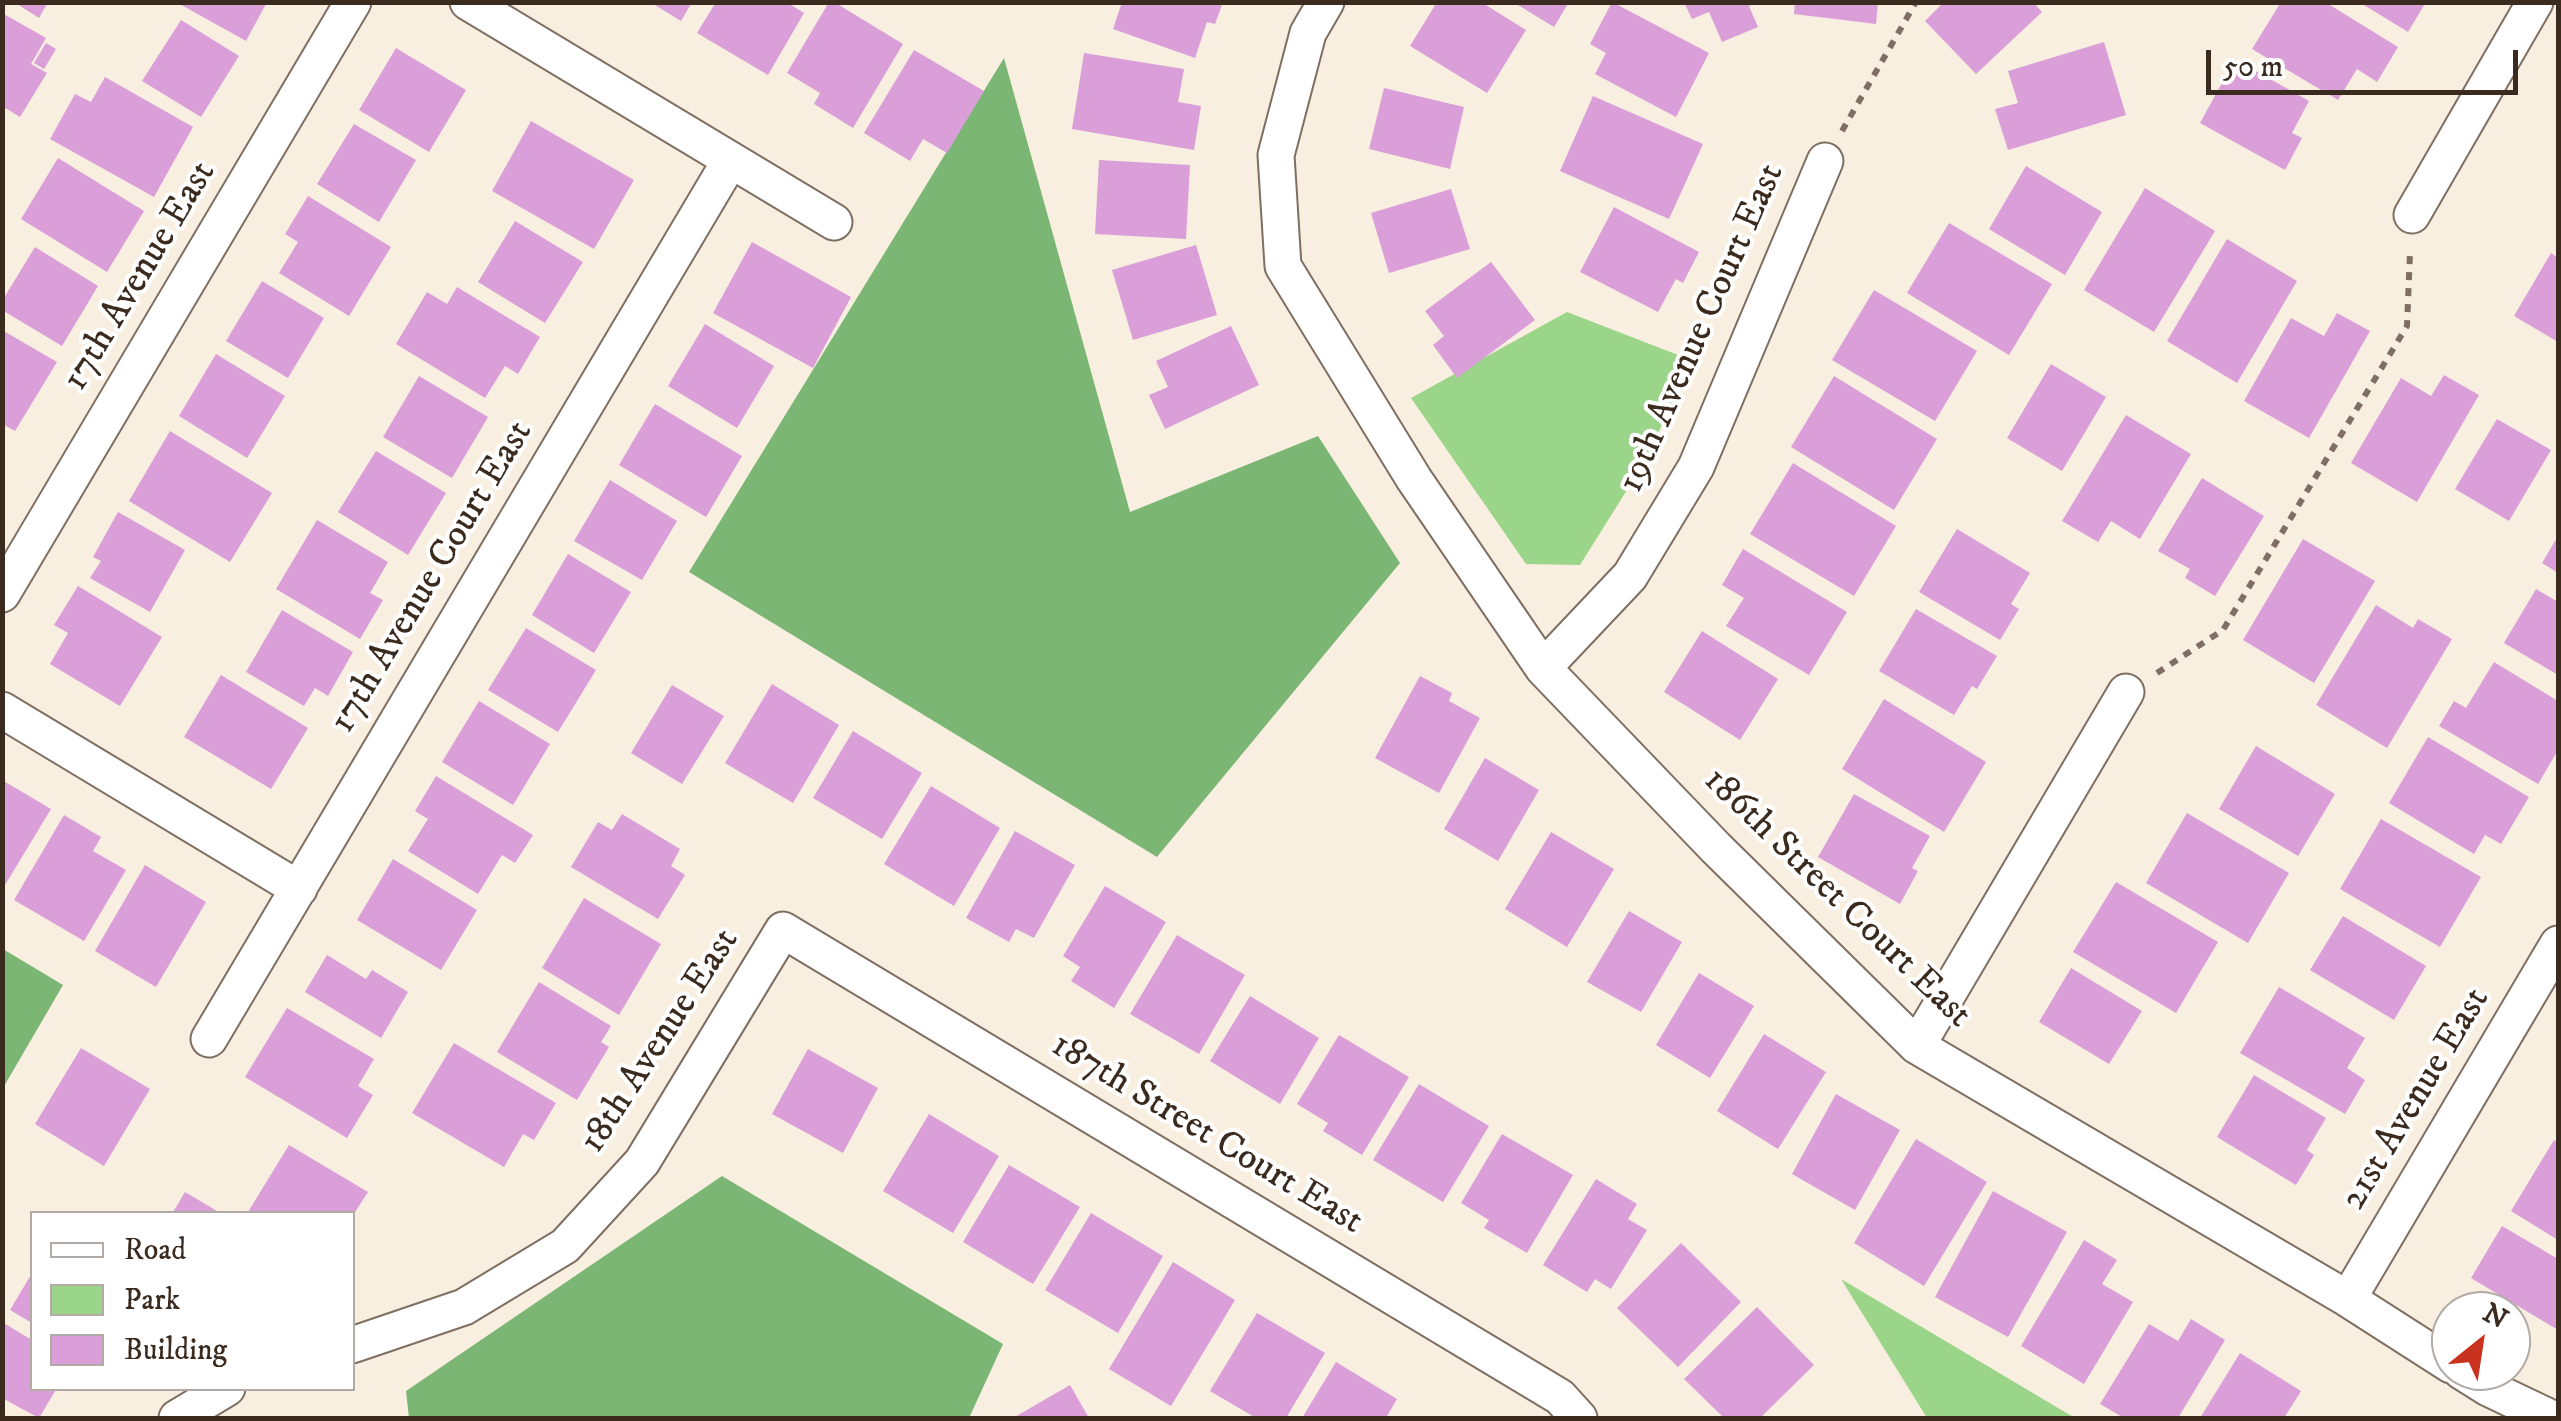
<!DOCTYPE html>
<style>
body{margin:0}
#map{position:relative;width:2561px;height:1421px;overflow:hidden;background:#f9efe1;font-family:"IM FELL DW Pica",serif}
canvas{display:block}
.frame{position:absolute;inset:0;border:5px solid #3b2a1e;pointer-events:none}
.legend{position:absolute;left:30px;top:1211px;width:325px;height:180px;box-sizing:border-box;background:#fff;border:2px solid #b1aaa5;margin:0;padding:12px 18px;list-style:none;font-size:30px;color:#3b2a1e}
.legend li{display:flex;align-items:center;gap:20px;height:50px}
.legend b{width:50px;border:2px solid #b1aaa5}
.north{position:absolute;left:2431px;top:1291px;width:100px;height:100px;box-sizing:border-box;background:#fff;border:2px solid #b1aaa5;border-radius:50%;rotate:30deg;font-size:28px;font-weight:700;line-height:40px;text-align:center;color:#3b2a1e}
.north::after{content:'';display:block;margin:auto;width:35px;height:45px;background:#c8321e;clip-path:polygon(50% 0,100% 100%,50% 72%,0 100%)}
.scale{position:absolute;left:2206px;top:50px;width:312px;height:45px;box-sizing:border-box;border:5px solid #3b2a1e;border-top:0;padding-left:12px;font-size:30px;line-height:35px;white-space:nowrap;color:#3b2a1e;-webkit-text-stroke:8px #fff;paint-order:stroke}
</style>
<div id="map">
<canvas width="2561" height="1421"></canvas>
<div class="frame"></div>
<ul class="legend">
<li><b style="height:12px;background:#fff"></b>Road</li>
<li><b style="height:28px;background:#9bd589"></b>Park</li>
<li><b style="height:28px;background:#da9ed8"></b>Building</li>
</ul>
<div class="north">N</div>
<div class="scale">50 m</div>
</div>
<script>
const c = document.querySelector('canvas').getContext('2d');
c.lineJoin = 'round';
function fill(path, color) {
  c.fillStyle = color;
  c.fill(path, 'evenodd');
}
function shape(rows) {
  const path = new Path2D();
  for (const r of rows) {
    path.moveTo(r[0], r[1]);
    for (let i = 2; i < r.length; i += 2) path.lineTo(r[i], r[i + 1]);
  }
  return path;
}
function trace(path, color, width, dash) {
  c.strokeStyle = color;
  c.lineWidth = width;
  c.lineCap = dash ? 'butt' : 'round';
  c.setLineDash(dash || []);
  c.stroke(path);
}
function drawText(font, color, halo, rows, align = 'center') {
  c.font = font + ' "IM FELL DW Pica",serif';
  c.lineWidth = 8;
  c.setLineDash([]);
  c.textBaseline = 'middle';
  c.strokeStyle = halo;
  c.fillStyle = color;
  for (const [text, x, y, turn = 0] of rows) {
    c.save();
    c.translate(x, y);
    c.rotate((+turn || 0) * Math.PI / 180);
    c.textAlign = isNaN(turn) ? turn : align;
    if (halo) c.strokeText(text, 0, 0);
    c.fillText(text, 0, 0);
    c.restore();
  }
}
const green = shape([
 [1567,312,1691,360,1647,458,1580,565,1526,564,1411,398],
 [1841,1279,2075,1418,1927,1418]
]);
const forest = shape([
 [1004,58,1130,512,1318,436,1400,563,1157,857,689,572],
 [3,949,63,985,3,1088],
 [722,1176,1003,1344,969,1418,409,1418,406,1391]
]);
const building = shape([
 [14,2,48,2,39,18],
 [176,2,267,2,246,41],
 [650,2,692,2,681,21],
 [716,2,786,2,804,13,768,75,697,33],
 [829,2,834,2,903,44,853,128,814,104,820,93,787,73],
 [1122,2,1223,2,1215,24,1207,22,1195,58,1113,29],
 [1437,2,1481,2,1526,30,1487,93,1410,46],
 [1513,2,1569,2,1554,27],
 [1612,2,1709,53,1676,117,1595,74,1606,53,1590,44],
 [1684,2,1757,2,1749,6,1758,27,1722,42,1709,12,1692,19],
 [1795,2,1878,2,1876,24,1794,14],
 [1944,2,2033,2,2042,12,1976,74,1925,21],
 [2281,2,2325,2,2398,47,2377,82,2357,69,2338,100,2252,49],
 [2359,2,2426,2,2408,32],
 [2,13,46,38,31,64,47,73,20,117,2,106],
 [181,20,239,56,201,117,142,81],
 [2104,42,2126,115,2008,150,1995,109,2018,103,2008,71],
 [46,43,56,49,44,69,34,63],
 [396,48,466,90,429,152,359,110],
 [914,50,984,91,947,153,923,139,910,161,864,133],
 [1084,53,1184,69,1178,102,1201,106,1194,150,1072,129],
 [2235,59,2309,101,2292,133,2302,138,2285,170,2200,123],
 [105,77,193,127,154,197,50,139,75,94,91,102],
 [1384,88,1464,107,1450,169,1369,149],
 [1593,96,1703,144,1669,219,1560,171],
 [531,121,634,180,594,249,492,191],
 [354,124,416,160,379,222,317,184],
 [58,158,144,211,107,272,21,219],
 [1099,160,1190,165,1186,239,1095,234],
 [2026,166,2102,212,2065,275,1989,229],
 [2145,188,2215,231,2154,332,2084,290],
 [1451,189,1470,249,1389,273,1371,213],
 [308,196,391,247,349,316,279,273,298,242,285,234],
 [1614,207,1699,252,1683,283,1676,279,1658,312,1580,272],
 [515,221,583,262,545,323,478,282],
 [1949,223,2052,284,2009,355,1907,293],
 [2227,239,2297,281,2237,383,2167,341],
 [752,242,851,297,813,368,713,313],
 [1196,245,1217,315,1133,340,1112,270],
 [35,247,98,286,62,346,2,310,2,301],
 [2551,253,2558,258,2558,342,2514,316],
 [1491,262,1535,320,1457,378,1433,345,1444,336,1425,311],
 [262,281,324,318,288,378,226,341],
 [457,287,540,337,518,374,505,366,485,398,396,344,427,292,447,304],
 [1874,290,1977,351,1935,421,1832,360],
 [2337,313,2370,331,2309,438,2244,401,2291,318,2324,336],
 [705,324,774,366,737,428,668,386],
 [1231,326,1259,385,1165,429,1149,395,1168,387,1156,361],
 [2,330,57,362,15,431,2,424],
 [216,354,285,396,247,458,179,416],
 [2051,364,2106,397,2062,471,2007,438],
 [2444,375,2479,395,2417,502,2351,463,2401,378,2431,396],
 [419,376,488,417,452,478,383,437],
 [1834,376,1937,439,1894,510,1791,447],
 [655,404,742,456,706,517,619,465],
 [2126,415,2191,454,2140,539,2111,521,2098,542,2062,521],
 [2497,419,2551,450,2509,521,2455,489],
 [170,431,272,493,230,562,129,501],
 [376,451,446,493,408,555,338,512],
 [1793,463,1896,526,1854,596,1750,534],
 [2202,478,2264,516,2215,596,2185,578,2190,569,2158,551],
 [610,480,677,521,642,580,574,541],
 [118,512,185,550,150,612,90,578,101,561,93,557],
 [317,520,388,562,370,593,383,600,360,639,276,589],
 [1957,529,2030,573,2011,604,2019,609,2000,640,1919,592],
 [2558,536,2558,573,2542,563],
 [2303,539,2375,581,2314,683,2243,640],
 [1743,549,1847,612,1809,675,1726,626,1744,598,1722,585],
 [568,554,631,592,594,653,532,615],
 [78,586,162,637,120,706,50,664,68,633,54,625],
 [2536,589,2558,602,2558,675,2504,643],
 [2376,605,2413,628,2418,619,2452,639,2387,748,2316,705],
 [1916,609,1997,656,1977,689,1972,686,1954,715,1879,671],
 [282,610,353,652,328,696,315,688,304,706,246,672],
 [526,628,596,670,558,732,488,690],
 [1702,631,1778,679,1740,740,1664,692],
 [2494,662,2558,701,2558,750,2538,784,2439,726,2454,701,2466,708],
 [221,675,308,728,271,789,184,737],
 [1420,676,1452,693,1449,701,1480,718,1439,793,1375,758],
 [772,684,839,725,793,803,725,763],
 [672,685,724,716,682,784,631,753],
 [1884,699,1986,762,1944,832,1842,769],
 [479,701,550,744,513,805,442,762],
 [853,731,922,773,882,839,813,798],
 [2428,737,2529,797,2501,844,2485,835,2474,854,2389,803],
 [2256,746,2335,794,2298,856,2219,809],
 [1485,758,1539,790,1498,861,1444,829],
 [436,776,533,835,515,863,502,855,478,894,408,851,428,819,415,811],
 [2,780,51,809,2,890],
 [931,786,1000,828,954,906,884,864],
 [1854,794,1930,836,1912,868,1918,871,1900,904,1818,857],
 [2187,813,2289,873,2248,943,2146,883],
 [622,814,680,849,671,866,685,875,658,919,571,867,598,822,612,830],
 [64,815,101,837,93,851,126,870,84,941,14,900],
 [2381,819,2481,877,2440,947,2340,889],
 [1015,831,1075,865,1034,938,1016,929,1009,942,966,918],
 [1551,832,1614,869,1567,947,1505,909],
 [393,859,477,910,441,970,357,920],
 [145,865,206,902,156,987,95,951],
 [2116,882,2218,942,2176,1013,2073,952],
 [1105,886,1166,922,1114,1008,1071,981,1080,967,1063,956],
 [584,898,661,944,619,1015,542,968],
 [1629,911,1682,942,1641,1012,1587,982],
 [2343,916,2426,966,2394,1020,2310,970],
 [1177,935,1245,975,1199,1054,1130,1014],
 [327,955,366,979,372,970,408,992,381,1038,305,992],
 [2071,968,2142,1011,2109,1064,2039,1022],
 [1699,973,1754,1006,1710,1078,1656,1045],
 [539,982,611,1026,601,1042,609,1047,577,1100,497,1052],
 [2279,987,2365,1038,2347,1068,2365,1080,2345,1114,2240,1053],
 [1250,996,1319,1038,1280,1104,1210,1061],
 [287,1008,374,1059,358,1086,373,1095,347,1138,245,1077],
 [1764,1034,1826,1072,1778,1149,1717,1111],
 [1339,1035,1409,1077,1362,1155,1323,1131,1328,1123,1297,1104],
 [454,1043,556,1103,534,1140,523,1134,504,1167,412,1113],
 [81,1048,150,1089,104,1166,35,1124],
 [808,1049,878,1088,843,1153,772,1114],
 [2254,1075,2326,1118,2307,1150,2314,1155,2296,1185,2217,1137],
 [1419,1084,1489,1126,1443,1202,1373,1160],
 [1836,1094,1900,1130,1855,1210,1792,1174],
 [929,1114,999,1156,953,1233,883,1191],
 [1502,1134,1573,1175,1527,1253,1484,1228,1489,1220,1461,1203],
 [1916,1139,1987,1182,1924,1286,1854,1243],
 [2554,1140,2558,1143,2558,1240,2511,1211],
 [289,1145,368,1192,354,1214,248,1212],
 [1009,1165,1080,1207,1033,1284,963,1242],
 [1596,1179,1637,1204,1628,1219,1647,1230,1611,1289,1595,1279,1587,1292,1543,1265],
 [1993,1191,2067,1232,2008,1337,1935,1297],
 [185,1192,222,1214,172,1214],
 [1091,1213,1163,1256,1118,1333,1045,1290],
 [2502,1226,2558,1259,2558,1330,2471,1278],
 [2084,1240,2117,1260,2102,1284,2133,1302,2084,1384,2021,1346],
 [1681,1243,1741,1302,1678,1367,1617,1308],
 [1173,1262,1235,1300,1171,1406,1109,1369],
 [32,1273,32,1323,10,1310],
 [1757,1307,1814,1365,1760,1418,1724,1418,1684,1379],
 [1257,1313,1325,1353,1286,1418,1256,1418,1210,1391],
 [2191,1319,2225,1340,2178,1418,2124,1418,2100,1404,2149,1324,2178,1341],
 [2,1322,32,1340,32,1388,57,1388,39,1418,2,1398],
 [2240,1353,2301,1391,2284,1418,2200,1418],
 [1336,1362,1397,1399,1386,1418,1302,1418],
 [1070,1385,1089,1418,1013,1418]
]);
const path = shape([
 [1842,131,1916,2],
 [2157,673,2223,630,2407,326,2410,253]
]);
const minor = shape([
 [468,2,834,222],
 [1326,2,1308,33,1276,155,1283,266,1414,479,1543,668,1716,848,1917,1046,2348,1299,2451,1365],
 [2412,215,2535,2],
 [2,594,353,2],
 [1543,668,1630,576,1696,467,1825,161],
 [2,710,299,889],
 [209,1039,730,161],
 [1917,1046,2126,692],
 [2348,1299,2558,944],
 [352,1345,464,1307,565,1246,642,1162,783,930,1560,1397,1579,1418],
 [2461,1371,2488,1388,2551,1418],
 [177,1418,227,1388]
]);
const streetNames = [
 ["17th Avenue East",141,277,-59],
 ["19th Avenue Court East",1703,329,-66],
 ["17th Avenue Court East",433,578,-59],
 ["186th Street Court East",1836,899,44],
 ["18th Avenue East",661,1042,-57],
 ["21st Avenue East",2417,1100,-59],
 ["187th Street Court East",1206,1135,31]
];
fill(green, '#9bd589');
fill(forest, '#7cb675');
fill(building, '#da9ed8');
trace(minor, '#7e6f62', 39);
trace(path, '#7e6f62', 6, [8, 8]);
trace(minor, '#fff', 35);
drawText('38px', '#3b2a1e', '#fff', streetNames);
</script>
